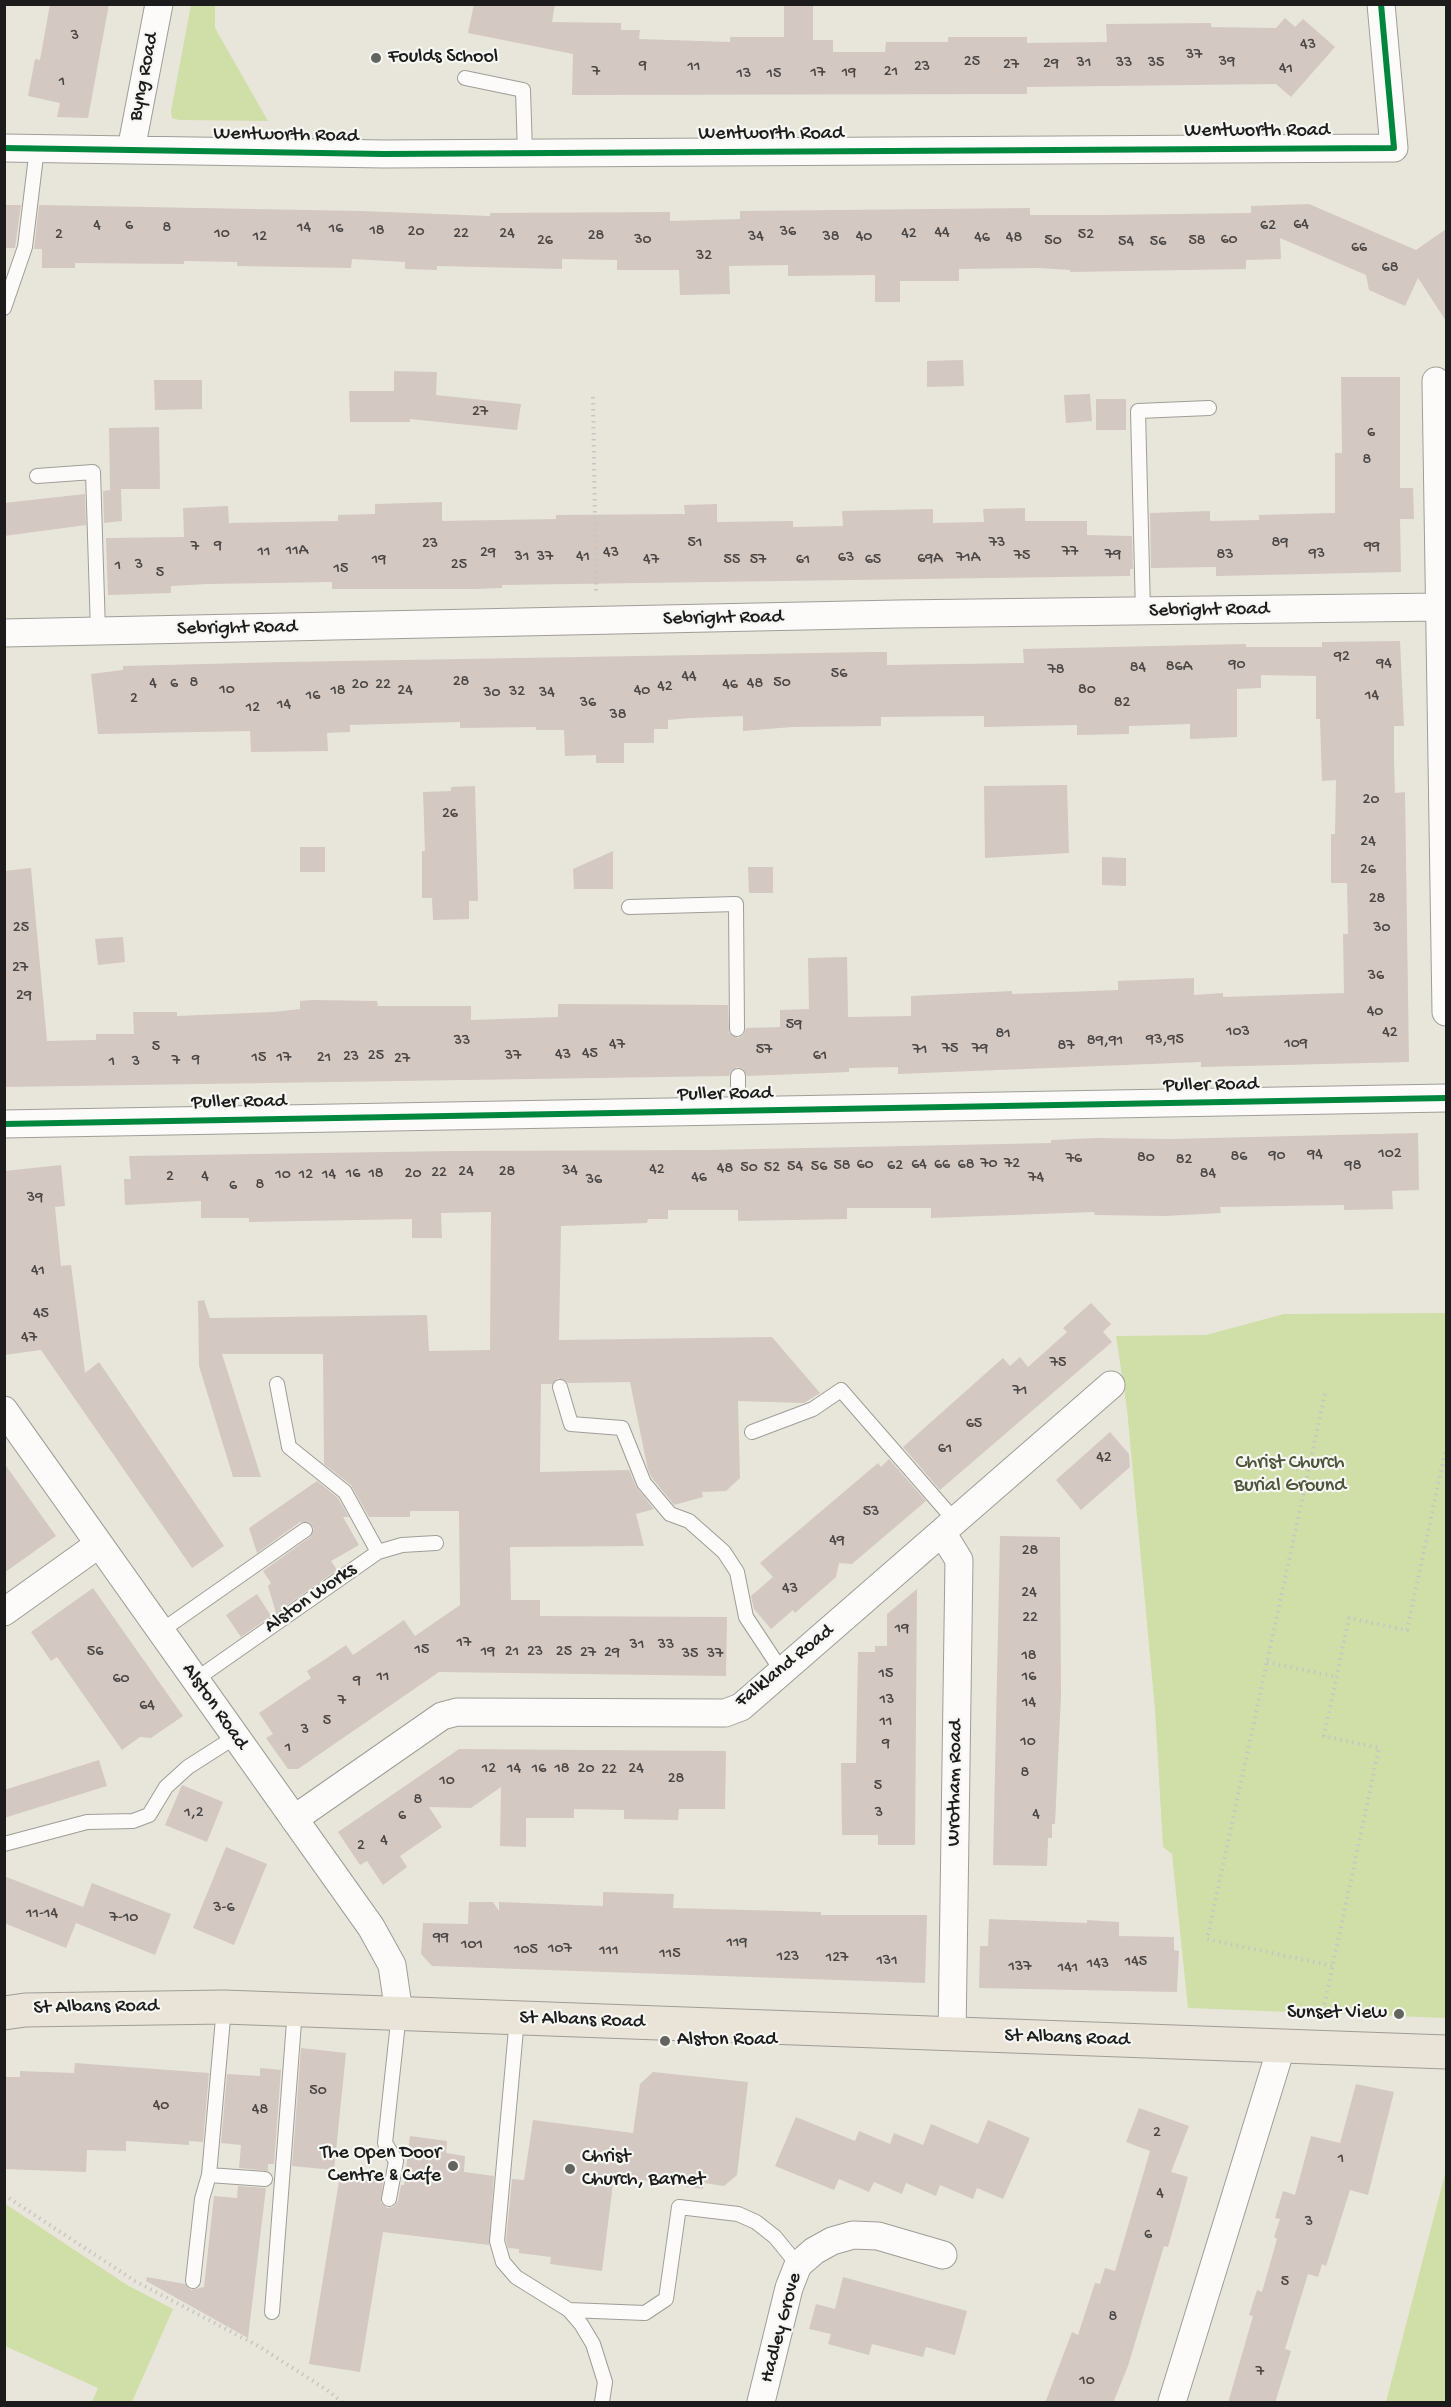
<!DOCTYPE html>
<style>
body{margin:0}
#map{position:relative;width:1451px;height:2407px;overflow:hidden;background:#e8e6db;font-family:"Gochi Hand",sans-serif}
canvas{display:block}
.frame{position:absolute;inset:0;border:6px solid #1c1c1c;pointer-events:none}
</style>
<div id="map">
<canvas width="1451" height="2407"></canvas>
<div class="frame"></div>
</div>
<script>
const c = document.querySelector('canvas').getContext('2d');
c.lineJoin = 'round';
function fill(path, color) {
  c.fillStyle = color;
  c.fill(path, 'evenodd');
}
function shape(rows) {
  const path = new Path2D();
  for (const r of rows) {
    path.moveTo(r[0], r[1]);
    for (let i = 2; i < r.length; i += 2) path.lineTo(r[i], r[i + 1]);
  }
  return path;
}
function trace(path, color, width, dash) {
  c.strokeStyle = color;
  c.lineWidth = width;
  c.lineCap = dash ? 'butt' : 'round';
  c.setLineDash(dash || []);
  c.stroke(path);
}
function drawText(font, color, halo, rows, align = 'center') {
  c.font = font + ' "Gochi Hand",sans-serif';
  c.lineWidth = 4.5;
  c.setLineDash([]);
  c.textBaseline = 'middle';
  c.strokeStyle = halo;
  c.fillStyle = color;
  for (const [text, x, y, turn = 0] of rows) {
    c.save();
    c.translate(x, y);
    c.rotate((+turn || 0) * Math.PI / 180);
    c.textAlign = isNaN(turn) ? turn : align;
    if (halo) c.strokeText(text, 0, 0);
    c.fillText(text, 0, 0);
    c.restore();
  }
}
const green = shape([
 [191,5,215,5,215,28,268,121,179,120,172,118,171,111],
 [1446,1313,1446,2018,1188,2008,1172,1854,1163,1847,1155,1709,1127,1409,1116,1336,1206,1335,1284,1314],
 [1446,2170,1446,2402,1386,2402],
 [4,2203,127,2285,173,2309,132,2402,92,2402,98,2388,5,2346]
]);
const building = shape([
 [50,4,109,4,88,118,57,117,60,103,28,96,35,59,40,60],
 [474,4,555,4,552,22,621,23,621,30,640,30,639,39,730,42,730,37,784,37,784,4,813,4,813,40,833,40,833,52,885,52,886,42,948,42,948,37,1027,37,1027,43,1107,42,1106,24,1211,23,1211,27,1276,28,1285,18,1295,27,1303,19,1335,47,1291,97,1276,84,1027,87,1027,94,572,95,573,54,468,33],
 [1309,204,1416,250,1446,229,1446,321,1418,278,1405,306,1369,290,1366,275,1280,238,1281,259,1246,260,1246,269,1070,272,1070,270,1037,268,959,269,959,281,900,281,900,302,875,302,875,275,788,276,788,265,729,266,730,294,680,295,679,270,617,270,617,260,562,259,562,269,437,266,437,270,405,269,405,262,352,259,351,268,237,266,237,262,184,261,184,264,75,263,75,268,42,268,42,249,34,249,39,205,361,211,490,216,490,213,670,212,670,221,740,219,740,211,1030,208,1030,215,1102,215,1251,213,1251,206],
 [4,205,21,205,15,248,4,248],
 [963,360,964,386,927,387,927,361],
 [394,371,437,372,436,395,521,404,517,430,410,419,410,422,350,422,349,391,394,391],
 [1341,377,1400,377,1400,488,1413,488,1414,519,1400,519,1401,572,1216,576,1216,567,1151,568,1150,513,1210,511,1210,521,1259,520,1259,515,1335,513,1335,453,1342,453],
 [154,380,202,380,202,409,155,410],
 [1090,394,1092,421,1066,423,1064,395],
 [1096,399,1126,399,1126,430,1096,430],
 [159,427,160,489,121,489,122,521,104,523,103,491,118,489,110,490,109,428],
 [85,494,86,525,4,536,4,503],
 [442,502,442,521,556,519,556,515,685,514,684,505,717,504,717,522,793,521,793,527,843,526,842,511,933,509,933,523,984,522,983,509,1025,508,1025,521,1087,521,1087,535,1132,536,1133,569,1130,569,1130,576,502,585,502,588,476,589,332,589,332,582,208,584,171,586,171,593,108,595,106,538,184,537,183,508,228,506,229,523,338,521,338,515,375,514,375,504],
 [1400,641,1404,726,1394,726,1394,759,1395,793,1405,792,1409,1062,1201,1067,1201,1062,898,1074,898,1067,849,1068,849,1072,747,1076,743,1069,737,1067,731,1071,729,1076,4,1087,4,871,31,868,47,1041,96,1040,96,1034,134,1034,133,1012,177,1012,177,1016,273,1012,300,1009,300,1001,313,1000,377,1001,378,1006,471,1006,471,1020,558,1017,558,1004,728,1005,729,1033,738,1038,744,1034,746,1028,780,1027,780,1010,809,1009,808,958,847,957,848,1017,911,1016,911,996,1012,991,1012,994,1118,990,1118,981,1194,978,1194,995,1223,993,1223,997,1344,993,1343,934,1348,934,1347,883,1331,883,1331,834,1335,834,1336,780,1322,781,1320,719,1316,719,1316,676,1261,675,1261,688,1237,689,1237,737,1190,739,1190,724,1129,726,1129,734,1077,735,1077,725,984,727,984,716,881,717,881,726,792,727,743,731,743,716,690,718,668,720,668,729,654,729,654,743,624,743,624,763,596,763,596,755,565,756,564,730,536,730,536,727,460,728,460,722,350,725,350,732,327,733,328,751,251,752,250,731,98,734,91,674,123,670,123,666,285,662,873,652,887,652,887,665,1024,663,1023,649,1246,644,1246,647,1322,647,1322,642],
 [1067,785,1069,853,985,858,984,786],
 [475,786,478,901,469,901,469,919,433,920,432,898,422,898,422,851,425,851,423,792,451,791,451,787],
 [300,847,325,847,325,872,300,872],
 [613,851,613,889,574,889,573,869],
 [1102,857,1126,858,1126,886,1102,885],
 [748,867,773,867,773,893,749,893],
 [123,937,125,962,98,965,95,939],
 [1418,1133,1419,1190,1392,1191,1393,1209,1344,1210,1344,1205,1220,1207,1221,1213,1164,1216,1095,1215,1094,1212,931,1218,931,1208,847,1208,847,1219,738,1221,738,1210,668,1210,668,1219,648,1219,647,1223,561,1226,559,1340,772,1337,820,1393,804,1403,738,1401,740,1478,726,1491,702,1492,703,1497,674,1505,652,1478,648,1470,630,1382,568,1383,558,1378,552,1384,541,1384,540,1472,629,1470,637,1488,654,1509,636,1514,644,1546,510,1547,511,1600,540,1600,540,1616,727,1617,726,1676,439,1672,298,1769,288,1769,266,1738,273,1734,259,1713,311,1678,307,1671,327,1658,346,1645,353,1655,404,1620,415,1636,460,1605,459,1511,410,1511,410,1517,369,1517,351,1485,324,1464,323,1354,222,1354,261,1477,233,1477,199,1366,198,1301,204,1300,210,1318,427,1315,429,1351,490,1350,491,1212,441,1213,442,1238,412,1238,412,1219,249,1222,249,1218,201,1218,201,1201,125,1205,124,1179,131,1179,129,1156,451,1151,709,1150,1051,1143,1051,1140,1096,1138,1171,1139],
 [61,1165,65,1206,55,1207,61,1266,71,1265,85,1373,99,1362,224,1546,192,1568,41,1350,4,1355,4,1171],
 [1091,1303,1111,1324,1103,1332,1112,1342,940,1490,903,1447,1003,1358,1010,1366,1020,1357,1028,1367,1067,1332,1063,1328],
 [1110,1432,1129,1454,1130,1467,1081,1510,1056,1480],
 [889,1459,926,1501,852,1564,839,1563,836,1577,795,1613,793,1610,771,1629,754,1609,751,1596,773,1577,760,1563,878,1463,881,1467],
 [4,1463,56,1536,4,1573],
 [317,1481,338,1498,349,1517,343,1517,359,1545,331,1561,337,1570,276,1613,268,1586,271,1583,263,1571,310,1537,314,1529,309,1522,300,1522,257,1553,249,1528],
 [1000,1536,1060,1537,1061,1696,1055,1824,1052,1824,1052,1838,1048,1838,1047,1866,993,1865],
 [93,1588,183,1716,151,1738,140,1737,122,1750,57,1657,51,1661,31,1632],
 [917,1589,915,1845,878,1845,878,1835,842,1835,841,1763,856,1763,858,1652,875,1652,875,1646,887,1646,887,1614],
 [257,1594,271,1616,241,1637,226,1615],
 [459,1749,726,1751,725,1809,679,1809,678,1820,624,1819,624,1810,574,1809,574,1818,526,1818,526,1847,500,1846,501,1787,471,1808,429,1807,442,1827,400,1856,407,1867,383,1885,367,1861,360,1865,338,1832],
 [99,1760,107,1786,4,1818,4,1790],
 [182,1785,223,1802,207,1842,165,1825],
 [226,1847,267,1864,234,1945,193,1928],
 [4,1876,83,1907,92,1883,171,1914,155,1955,76,1923,66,1948,4,1923],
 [603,1892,674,1894,673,1908,821,1912,821,1915,927,1915,925,1983,432,1966,421,1954,423,1923,468,1924,469,1902,493,1902,499,1911,499,1902,603,1906],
 [989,1919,1087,1923,1087,1920,1119,1922,1119,1936,1174,1937,1174,1950,1179,1951,1177,1992,979,1988,980,1946,988,1946],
 [301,2048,346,2053,334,2170,292,2166],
 [75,2063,209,2073,203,2142,189,2141,189,2145,126,2141,126,2151,87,2150,86,2172,4,2169,4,2077,20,2077,20,2071,74,2073],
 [260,2068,281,2070,274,2164,268,2164,268,2171,239,2168,241,2145,221,2143,227,2074,260,2076],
 [653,2072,748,2082,737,2175,724,2186,704,2183,703,2189,614,2176,602,2271,550,2264,551,2257,519,2253,519,2249,508,2248,506,2240,512,2179,524,2180,533,2120,633,2133,640,2084],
 [1356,2084,1394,2092,1368,2195,1350,2190,1326,2266,1322,2264,1318,2277,1308,2274,1285,2349,1291,2351,1275,2403,1228,2403,1253,2316,1249,2315,1257,2290,1262,2292,1277,2239,1274,2237,1280,2219,1275,2218,1283,2191,1295,2195,1311,2136,1340,2143],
 [1139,2108,1189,2126,1171,2172,1188,2177,1168,2247,1164,2246,1128,2366,1113,2403,1045,2403,1072,2332,1078,2335,1095,2283,1100,2284,1105,2268,1115,2271,1150,2151,1126,2142],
 [796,2117,855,2141,859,2131,890,2144,894,2133,923,2145,931,2124,978,2144,988,2120,1030,2138,1003,2199,977,2188,973,2199,940,2185,936,2196,906,2183,902,2194,874,2182,869,2192,839,2179,834,2190,775,2166],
 [410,2136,447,2141,446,2153,465,2156,464,2172,494,2176,489,2245,383,2232,360,2372,309,2364,340,2175,383,2182,381,2203,387,2208,393,2207,398,2201,401,2185,404,2185],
 [238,2186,266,2188,248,2338,146,2281,147,2277,185,2284,191,2290,204,2287,214,2196,237,2198],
 [843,2277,967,2311,955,2355,926,2347,923,2357,872,2344,869,2355,828,2344,831,2334,809,2329,816,2304,835,2309]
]);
const path = shape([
 [593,397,596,592],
 [1325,1394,1207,1939,1333,1966],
 [1267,1662,1337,1677],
 [1322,2016,1379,1748,1324,1736,1349,1618,1407,1630,1446,1448],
 [4,2195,135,2281,260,2347,327,2390,342,2402]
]);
const service = shape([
 [465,78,523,90,525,153],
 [4,308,25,247,37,148],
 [37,476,93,472,98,631],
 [1143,612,1138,411,1209,408],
 [629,907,736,904,737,1029],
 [738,1076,738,1112],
 [277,1384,289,1447,345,1492,378,1552],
 [560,1387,571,1424,622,1428,644,1483,670,1514,689,1521,724,1552,737,1572,746,1617,783,1673],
 [752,1432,813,1409,841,1390,956,1522],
 [161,1631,305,1530],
 [195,1680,378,1552,402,1545,436,1543],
 [4,1844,87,1822,133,1821,149,1815,166,1787,188,1767,235,1737],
 [224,2007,209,2175,265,2179],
 [517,2018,497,2241,503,2262,516,2277,569,2310,581,2324,593,2344,605,2382,602,2402],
 [389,2199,396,2161,385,2143,399,2013],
 [193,2281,202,2199,209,2175],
 [569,2310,645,2313,666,2299,679,2207,738,2214,756,2222,775,2237,798,2265],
 [272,2312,295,2009]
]);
const minor = shape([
 [4,148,384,154,1394,148,1381,4],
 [131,150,159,4],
 [1436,381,1446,1012],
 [4,633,898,614,1441,607],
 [4,1124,1446,1098],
 [4,1410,371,1927,392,1965,399,2013],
 [943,1534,959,1560,952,2036],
 [4,1612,99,1544],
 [294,1819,442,1716,457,1712,725,1713,741,1707,1111,1385],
 [761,2402,789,2288,798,2265,814,2251,832,2241,853,2235,878,2236,943,2255],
 [1172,2402,1282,2045]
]);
const primary = shape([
 [4,2013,25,2010,224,2007,1446,2052]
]);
const cycleway = shape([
 [4,148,384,154,1394,148,1381,4],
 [4,1124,1446,1098]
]);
const markers = [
 [376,58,6,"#63635f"],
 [1399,2014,6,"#63635f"],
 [665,2041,6,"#63635f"],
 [453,2166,6,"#63635f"],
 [570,2169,6,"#63635f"]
];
const numberNames = [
 ["3",75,37],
 ["43",1308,46],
 ["37",1194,56],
 ["25",972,63],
 ["39",1227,63],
 ["31",1084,64],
 ["33",1124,64],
 ["35",1156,64],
 ["29",1051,65],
 ["27",1011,66],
 ["9",643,67],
 ["11",694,68],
 ["23",922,68],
 ["41",1286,70],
 ["7",596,73],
 ["21",891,73],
 ["17",818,74],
 ["19",849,74],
 ["13",744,75],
 ["15",774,75],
 ["1",62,83],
 ["64",1301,226],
 ["4",97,227],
 ["6",129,227],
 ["62",1268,227],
 ["8",167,229],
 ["14",304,229],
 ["16",336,230],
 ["18",377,232],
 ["20",416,233],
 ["36",788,233],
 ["44",942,234],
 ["10",222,235],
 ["22",461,235],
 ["24",507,235],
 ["42",909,235],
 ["2",59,236],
 ["52",1086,236],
 ["28",596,237],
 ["12",260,238],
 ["34",756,238],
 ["38",831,238],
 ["40",864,238],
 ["46",982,239],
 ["48",1014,239],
 ["30",643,241],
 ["60",1229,241],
 ["26",545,242],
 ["50",1053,242],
 ["58",1197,242],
 ["54",1126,243],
 ["56",1158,243],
 ["66",1359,249],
 ["32",704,257],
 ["68",1390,269],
 ["27",480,413],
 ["6",1371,434],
 ["8",1367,461],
 ["51",695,544],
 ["73",997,544],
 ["89",1280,544],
 ["23",430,545],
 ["9",218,547],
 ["7",195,548],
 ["99",1372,548],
 ["11A",297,552],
 ["11",264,553],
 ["77",1070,553],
 ["29",488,554],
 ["43",611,554],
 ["93",1317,555],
 ["79",1113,556],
 ["83",1225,556],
 ["75",1022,557],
 ["31",522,558],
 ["37",545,558],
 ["41",583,558],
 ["63",846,559],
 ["71A",968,559],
 ["69A",930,560],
 ["19",379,561],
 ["47",651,561],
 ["55",732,561],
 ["57",758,561],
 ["61",803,561],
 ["65",873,561],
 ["3",139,566],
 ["25",459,566],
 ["1",118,567],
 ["15",341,570],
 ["5",160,574],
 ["92",1342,658],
 ["94",1384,665],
 ["90",1237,666],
 ["86A",1179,668],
 ["84",1138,669],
 ["78",1056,671],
 ["56",839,675],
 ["44",689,678],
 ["28",461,683],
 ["8",194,684],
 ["50",782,684],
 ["4",153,685],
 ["6",174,685],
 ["48",755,685],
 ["20",360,686],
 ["22",383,686],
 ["46",730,686],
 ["42",665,688],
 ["10",227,691],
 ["80",1087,691],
 ["18",338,692],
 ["24",405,692],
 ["40",642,692],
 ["32",517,693],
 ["30",492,694],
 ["34",547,694],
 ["16",313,697],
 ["14",1372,697],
 ["2",134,700],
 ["36",588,704],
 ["82",1122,704],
 ["14",284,706],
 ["12",253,709],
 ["38",618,716],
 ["20",1371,801],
 ["26",450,815],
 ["24",1368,843],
 ["26",1368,871],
 ["28",1377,900],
 ["25",21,929],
 ["30",1382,929],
 ["27",20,969],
 ["36",1376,977],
 ["29",24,997],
 ["40",1375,1013],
 ["59",794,1026],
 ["103",1238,1033],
 ["42",1390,1034],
 ["81",1003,1035],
 ["93,95",1165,1041],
 ["33",462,1042],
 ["89,91",1105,1042],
 ["109",1296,1045],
 ["47",617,1046],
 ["87",1066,1047],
 ["5",156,1048],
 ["75",950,1050],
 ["79",980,1050],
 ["57",764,1051],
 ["71",920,1051],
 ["45",590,1055],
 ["43",563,1056],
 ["25",376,1057],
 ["37",513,1057],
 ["61",820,1057],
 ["23",351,1058],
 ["15",259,1059],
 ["17",284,1059],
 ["21",324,1059],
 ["27",402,1060],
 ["9",196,1061],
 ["7",176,1062],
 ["1",112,1063],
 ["3",136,1063],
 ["102",1390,1155],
 ["94",1315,1156],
 ["90",1277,1157],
 ["86",1239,1158],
 ["80",1146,1159],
 ["76",1074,1160],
 ["82",1184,1161],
 ["70",989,1165],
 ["72",1012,1165],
 ["60",865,1166],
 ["64",919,1166],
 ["66",942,1166],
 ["68",966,1166],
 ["58",842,1167],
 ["62",895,1167],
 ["98",1353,1167],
 ["54",795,1168],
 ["56",819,1168],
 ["50",749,1169],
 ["52",772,1169],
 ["48",725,1170],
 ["42",657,1171],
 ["34",570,1172],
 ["24",466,1173],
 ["28",507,1173],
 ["22",439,1174],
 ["16",353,1175],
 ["18",376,1175],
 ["20",413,1175],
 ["84",1208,1175],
 ["10",283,1176],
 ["12",306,1176],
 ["14",329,1176],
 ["2",170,1178],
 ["4",205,1178],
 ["46",699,1179],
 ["74",1036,1179],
 ["36",594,1181],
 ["8",260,1186],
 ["6",233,1187],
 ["39",35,1199],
 ["41",38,1272],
 ["45",41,1315],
 ["47",29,1339],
 ["75",1058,1364],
 ["71",1020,1392],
 ["65",974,1425],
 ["61",945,1450],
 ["42",1104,1459],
 ["53",871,1513],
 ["49",837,1542],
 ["28",1030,1552],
 ["43",790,1590],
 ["24",1029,1594],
 ["22",1030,1619],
 ["19",902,1630],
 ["17",464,1644],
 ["31",637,1646],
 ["33",666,1646],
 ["15",422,1651],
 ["56",95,1653],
 ["19",488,1653],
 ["21",512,1653],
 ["23",535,1653],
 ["25",564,1653],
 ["27",588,1654],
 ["29",612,1654],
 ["35",690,1655],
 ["37",715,1655],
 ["18",1029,1657],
 ["15",886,1675],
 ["11",383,1678],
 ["16",1029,1678],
 ["60",121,1680],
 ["9",357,1682],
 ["13",887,1701],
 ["7",342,1702],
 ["14",1029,1704],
 ["64",147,1707],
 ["5",327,1722],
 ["11",886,1723],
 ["3",305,1731],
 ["10",1028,1743],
 ["9",886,1745],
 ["1",288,1749],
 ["12",489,1770],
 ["14",514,1770],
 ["16",539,1770],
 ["18",562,1770],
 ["20",586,1770],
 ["24",636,1770],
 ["22",609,1771],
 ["8",1025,1774],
 ["28",676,1780],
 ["10",447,1782],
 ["5",878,1787],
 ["8",418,1801],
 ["1,2",194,1814],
 ["3",879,1814],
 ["4",1036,1816],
 ["6",402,1817],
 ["4",384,1842],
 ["2",361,1847],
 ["3-6",224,1909],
 ["11-14",42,1915],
 ["7-10",124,1919],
 ["99",441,1939],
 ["119",737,1944],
 ["101",472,1946],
 ["107",560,1950],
 ["105",526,1951],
 ["111",609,1952],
 ["115",670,1955],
 ["123",788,1958],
 ["127",837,1959],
 ["131",887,1962],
 ["145",1136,1963],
 ["143",1098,1965],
 ["137",1020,1968],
 ["141",1068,1969],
 ["50",318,2092],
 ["40",161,2107],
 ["48",260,2111],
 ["2",1157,2134],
 ["1",1341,2160],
 ["4",1160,2195],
 ["3",1309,2223],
 ["6",1148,2236],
 ["5",1285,2283],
 ["8",1113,2318],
 ["7",1260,2373],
 ["10",1087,2382]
];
const poiNames = [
 ["Foulds School",388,58],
 ["Sunset View",1387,2014,"right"],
 ["Alston Road",677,2041],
 ["The Open Door",441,2154,"right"],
 ["Centre & Cafe",441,2177,"right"],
 ["Christ",582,2158],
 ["Church, Barnet",582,2181]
];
const streetNames = [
 ["Byng Road",145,77,-79],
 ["Wentworth Road",1257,132],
 ["Wentworth Road",771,135],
 ["Wentworth Road",286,136,1],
 ["Sebright Road",1209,611,-1],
 ["Sebright Road",723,619,-1],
 ["Sebright Road",237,629,-1],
 ["Puller Road",1211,1086,-1],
 ["Puller Road",725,1095,-1],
 ["Puller Road",239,1103,-1],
 ["Alston Works",311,1599,-35],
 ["Falkland Road",785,1667,-39],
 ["Alston Road",214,1707,55],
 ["Wrotham Road",956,1783,-89],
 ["St Albans Road",96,2008,-1],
 ["St Albans Road",582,2021,2],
 ["St Albans Road",1067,2039,2],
 ["Hadley Grove",782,2328,-75]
];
const parkNames = [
 ["Christ Church",1290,1464],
 ["Burial Ground",1290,1487]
];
fill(green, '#d0dea7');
fill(building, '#d4c8c2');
trace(service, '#9f9d97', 16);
trace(minor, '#9f9d97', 29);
trace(primary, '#9f9d97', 35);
trace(path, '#c7c6c3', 4, [1.5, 4.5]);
trace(service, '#fcfbfa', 14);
trace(minor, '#fcfbfa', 27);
trace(primary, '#eae3d7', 33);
trace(cycleway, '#00873e', 6);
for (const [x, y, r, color] of markers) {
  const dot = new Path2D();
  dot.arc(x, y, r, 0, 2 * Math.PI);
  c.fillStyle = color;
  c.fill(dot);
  trace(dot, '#f6f6f2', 2);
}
drawText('16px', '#4a4746', null, numberNames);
drawText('20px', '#1c1c1c', '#f6f6f2', poiNames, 'left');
drawText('20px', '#1c1c1c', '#f6f6f2', streetNames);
drawText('20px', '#4c5439', '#f6f6f2', parkNames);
</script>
